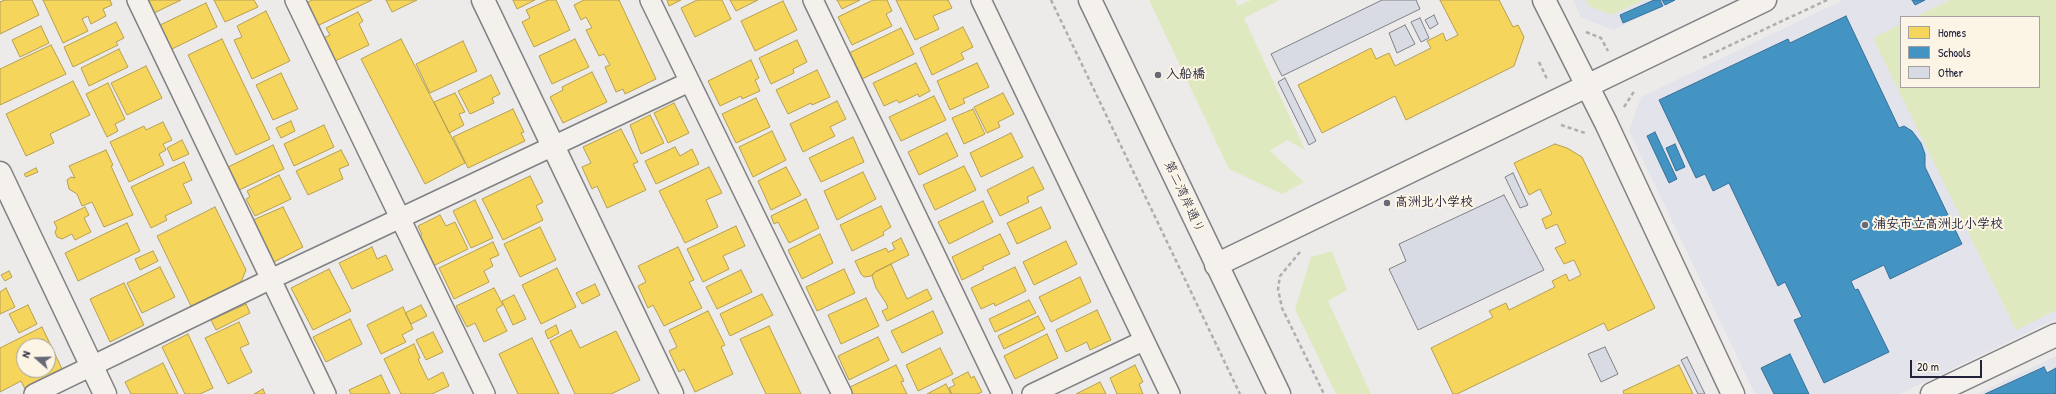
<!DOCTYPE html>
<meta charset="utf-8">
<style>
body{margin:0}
#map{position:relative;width:2056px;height:394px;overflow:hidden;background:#ecebe9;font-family:"Patrick Hand",sans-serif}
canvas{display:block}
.legend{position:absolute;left:1900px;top:16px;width:140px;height:72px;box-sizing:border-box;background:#fcf5e5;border:1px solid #a5a1a1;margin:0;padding:5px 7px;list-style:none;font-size:12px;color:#22223b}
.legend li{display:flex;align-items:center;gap:8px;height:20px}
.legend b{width:20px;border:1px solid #a5a1a1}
.north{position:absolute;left:16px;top:338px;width:40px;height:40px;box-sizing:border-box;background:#fcf5e5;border:1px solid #a5a1a1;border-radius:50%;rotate:290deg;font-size:11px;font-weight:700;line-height:16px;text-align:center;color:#22223b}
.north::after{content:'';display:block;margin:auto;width:14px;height:18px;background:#696878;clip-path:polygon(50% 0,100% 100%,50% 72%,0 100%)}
.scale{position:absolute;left:1910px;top:360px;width:72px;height:18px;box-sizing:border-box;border:2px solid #22223b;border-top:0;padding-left:5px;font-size:12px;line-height:14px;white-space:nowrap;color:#22223b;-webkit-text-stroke:3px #fcf5e5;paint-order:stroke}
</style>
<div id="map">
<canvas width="2056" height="394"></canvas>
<ul class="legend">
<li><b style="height:11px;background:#f6d55c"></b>Homes</li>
<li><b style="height:11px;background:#4393c3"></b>Schools</li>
<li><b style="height:11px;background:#d8dbe4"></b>Other</li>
</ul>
<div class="north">N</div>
<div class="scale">20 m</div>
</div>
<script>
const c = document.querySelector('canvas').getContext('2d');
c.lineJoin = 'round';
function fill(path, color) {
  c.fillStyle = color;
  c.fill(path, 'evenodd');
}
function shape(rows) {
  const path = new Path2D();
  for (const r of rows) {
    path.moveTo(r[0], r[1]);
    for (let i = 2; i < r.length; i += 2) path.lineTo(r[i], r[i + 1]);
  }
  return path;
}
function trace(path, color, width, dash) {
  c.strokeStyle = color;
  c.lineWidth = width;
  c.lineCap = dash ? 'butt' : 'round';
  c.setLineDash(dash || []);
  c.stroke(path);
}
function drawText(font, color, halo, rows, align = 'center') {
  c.font = font + ' "Patrick Hand","Klee One",sans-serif';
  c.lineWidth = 4;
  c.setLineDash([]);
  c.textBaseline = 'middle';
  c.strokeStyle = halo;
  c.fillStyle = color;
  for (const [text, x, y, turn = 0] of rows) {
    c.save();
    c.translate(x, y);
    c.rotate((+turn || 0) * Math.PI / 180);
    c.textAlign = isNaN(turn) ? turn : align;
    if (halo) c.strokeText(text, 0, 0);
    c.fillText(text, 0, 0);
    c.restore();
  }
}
const built = shape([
 [1573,0,1676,0,1614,30,1581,18],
 [1843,0,2056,0,2056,319,1900,394,1755,394,1629,131,1641,97],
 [1901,17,2039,17,2039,87,1901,87],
 [2056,356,2056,394,1977,394]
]);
const green = shape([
 [1149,0,1235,0,1238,6,1251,0,1280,0,1244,18,1305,150,1287,140,1270,151,1304,182,1282,194,1229,169],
 [1586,0,1644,0,1611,15,1589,6],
 [1950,0,2056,0,2056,310,2016,330,1873,38,1901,24,1901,87,2039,87,2039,17,1915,17],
 [1332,251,1347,290,1328,301,1371,394,1336,394,1295,309,1311,257]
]);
const homes = shape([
 [5,0,32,0,39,15,0,34,0,2,5,0],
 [43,0,110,0,112,5,103,9,106,16,91,24,88,16,82,19,88,31,63,43,43,0],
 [146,0,181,0,152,14,146,0],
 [214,0,254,0,258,7,225,22,214,0],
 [312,0,372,0,317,26,306,3,312,0],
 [386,0,417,0,392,12,386,0],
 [513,0,535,0,517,9,513,0],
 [548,0,556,0,570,30,534,47,522,22,530,18,526,10,548,0],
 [584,0,619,0,656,79,625,94,623,89,616,92,605,67,610,65,604,54,599,56,586,30,592,28,586,17,581,20,574,5,584,0],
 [667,0,681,0,669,6,667,0],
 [697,0,722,0,731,19,695,37,681,8,697,0],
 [730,0,758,0,736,11,730,0],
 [837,0,860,0,842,9,837,0],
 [873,0,887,0,892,11,886,14,892,26,852,45,838,17,873,0],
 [896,0,948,0,952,8,933,16,939,29,915,40,896,0],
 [1440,0,1499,0,1513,27,1518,25,1524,37,1514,66,1406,120,1395,96,1322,133,1298,85,1371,48,1376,59,1389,53,1395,66,1431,48,1427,41,1443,33,1446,41,1458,35,1440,0],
 [783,1,797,30,755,51,741,21,783,1],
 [206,3,217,27,170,50,158,26,206,3],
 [266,11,290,61,252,79,234,40,242,37,237,26,266,11],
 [358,12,363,21,359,24,369,45,333,62,322,39,330,35,326,28,358,12],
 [116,22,124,38,116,42,118,45,73,67,64,47,116,22],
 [41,26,49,43,20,57,12,40,41,26],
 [963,27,973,47,961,53,964,59,932,75,920,48,963,27],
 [901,28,914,54,862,79,849,53,901,28],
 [222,39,270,139,236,155,188,55,222,39],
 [401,39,465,163,425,184,361,59,401,39],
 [575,39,589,67,552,84,539,56,575,39],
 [797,40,807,62,793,69,794,73,771,84,759,58,797,40],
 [463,41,477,71,430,93,416,64,463,41],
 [51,45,66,74,0,105,0,69,51,45],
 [119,49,128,67,89,86,81,68,119,49],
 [751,60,759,78,755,80,760,91,742,99,741,96,720,106,708,81,751,60],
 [916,63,930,91,919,97,918,94,899,103,897,100,884,106,873,83,916,63],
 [977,63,989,87,963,99,965,103,950,110,937,81,977,63],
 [146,66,162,98,127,115,111,83,146,66],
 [817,70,830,97,812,105,811,103,788,114,776,90,817,70],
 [592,72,607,102,563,123,550,97,563,90,562,87,592,72],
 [281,73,298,109,273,120,256,85,281,73],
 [491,75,500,94,492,98,494,103,470,114,458,91,491,75],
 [73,81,90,115,50,134,54,143,26,156,6,114,73,81],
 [108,83,125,119,115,124,118,131,107,137,86,94,108,83],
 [455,93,465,112,459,114,464,125,449,133,434,102,455,93],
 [1003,93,1014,114,998,122,1000,127,987,133,974,107,1003,93],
 [934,96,946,120,901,141,889,117,934,96],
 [756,98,770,127,736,143,722,114,756,98],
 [837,101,846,119,830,127,835,136,803,152,790,124,837,101],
 [674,103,689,133,668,143,654,113,674,103],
 [513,109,524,132,521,133,525,141,468,168,453,137,513,109],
 [973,109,985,134,964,144,952,118,973,109],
 [650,115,664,143,641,154,630,125,650,115],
 [291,121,295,131,281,138,276,128,291,121],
 [163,122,172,140,163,144,166,150,159,154,164,165,129,182,110,142,144,126,146,130,163,122],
 [324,125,334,147,294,166,284,144,324,125],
 [621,129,638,162,633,164,646,190,607,208,597,186,592,189,582,167,591,163,583,147,621,129],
 [772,131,786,160,753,177,739,147,772,131],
 [947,133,958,156,919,175,908,152,947,133],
 [1011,133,1023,157,981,177,970,153,1011,133],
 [853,137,864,162,821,182,809,158,853,137],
 [182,140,189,154,173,161,167,148,182,140],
 [1555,144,1567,148,1582,157,1655,308,1608,331,1604,323,1457,394,1453,394,1431,348,1493,317,1489,311,1506,303,1509,310,1555,287,1552,281,1566,274,1569,281,1581,275,1574,260,1564,264,1555,248,1566,243,1557,224,1546,229,1542,219,1552,214,1540,189,1529,195,1514,163,1555,144],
 [273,145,284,169,237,191,226,168,273,145],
 [675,147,680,156,692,149,699,164,656,184,645,161,675,147],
 [106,150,113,165,111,166,133,215,104,227,92,202,82,206,77,194,69,189,67,180,71,177,75,178,69,166,106,150],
 [341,150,349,165,339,169,343,179,308,195,296,171,341,150],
 [184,162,192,180,183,184,192,203,165,216,167,220,151,228,131,187,184,162],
 [964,166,976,190,935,210,923,185,964,166],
 [709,167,722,193,706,200,718,227,685,243,659,191,709,167],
 [786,167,801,195,771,210,758,181,786,167],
 [1033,167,1044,189,1027,197,1029,202,1000,216,987,190,1033,167],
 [36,168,38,172,26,177,24,174,36,168],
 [863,172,876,199,837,220,824,191,863,172],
 [279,175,291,199,255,216,246,199,250,197,247,191,279,175],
 [530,176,543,202,536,206,543,220,503,240,482,199,530,176],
 [806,199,819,228,789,243,778,222,774,224,771,216,806,199],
 [475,200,493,238,471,248,453,211,475,200],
 [983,201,993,222,949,244,938,222,983,201],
 [881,206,891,227,883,232,884,235,852,251,840,225,881,206],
 [85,207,89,215,84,218,91,232,75,240,72,234,62,239,57,237,55,232,57,228,54,222,85,207],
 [215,207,246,270,241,282,191,306,157,236,215,207],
 [283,207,303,247,274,262,253,220,283,207],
 [1041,207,1051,228,1017,244,1007,223,1041,207],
 [440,215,446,226,455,222,468,249,433,266,419,237,422,235,418,226,440,215],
 [127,223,140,251,78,281,65,253,127,223],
 [736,226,745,246,723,256,729,269,703,282,687,249,736,226],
 [540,227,556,260,520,277,504,244,540,227],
 [820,234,833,263,802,279,788,250,820,234],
 [1000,234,1010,254,982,267,984,269,962,280,952,257,1000,234],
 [901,238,909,255,875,272,871,276,864,277,861,274,855,261,886,248,888,252,895,249,892,243,901,238],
 [1066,241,1077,264,1034,285,1023,262,1066,241],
 [493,242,499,255,490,259,493,266,484,271,489,282,454,299,439,268,493,242],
 [372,247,377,259,386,255,393,270,352,289,339,263,372,247],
 [678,247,694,280,689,282,702,308,664,326,653,305,648,308,638,286,646,282,638,266,678,247],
 [153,251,158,261,140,270,135,259,153,251],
 [891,264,907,299,927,289,932,299,887,321,882,311,888,308,886,303,876,288,872,276,875,272,891,264],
 [160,267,175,297,142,313,127,283,160,267],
 [1015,267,1026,291,995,306,994,303,981,309,971,288,1015,267],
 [557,268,576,307,541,324,522,285,557,268],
 [329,269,351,311,313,330,291,288,329,269],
 [844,269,855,293,817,311,806,287,844,269],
 [741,270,752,292,717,309,706,287,741,270],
 [9,271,12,277,5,281,1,275,9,271],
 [1080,277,1091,302,1051,322,1039,297,1080,277],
 [124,283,144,325,110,342,90,299,124,283],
 [595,284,600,295,582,304,576,293,595,284],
 [6,288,15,307,0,314,0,292,6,288],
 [494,288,503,305,496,309,507,331,484,342,475,323,467,327,456,306,494,288],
 [762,294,773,315,730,336,720,314,762,294],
 [514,295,526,319,513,325,502,301,514,295],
 [866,298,879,326,841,344,828,315,866,298],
 [1029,300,1036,313,995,332,989,319,1029,300],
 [246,304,250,313,216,330,211,320,246,304],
 [28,305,37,324,19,333,9,314,28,305],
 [421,305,427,316,411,324,405,313,421,305],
 [403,307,413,329,402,335,406,342,381,354,367,325,403,307],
 [1097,310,1111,340,1090,350,1087,342,1066,352,1056,330,1097,310],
 [708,311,725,345,721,347,733,374,695,392,684,369,679,372,669,351,677,347,669,330,708,311],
 [933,311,943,333,902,353,891,331,933,311],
 [1038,316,1045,329,1004,349,998,336,1038,316],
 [350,319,362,344,326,362,313,337,350,319],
 [239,322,249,344,240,348,252,372,228,384,205,338,239,322],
 [556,325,559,333,548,339,545,331,556,325],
 [769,326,801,394,766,394,740,339,769,326],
 [42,327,64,373,26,391,21,381,0,392,0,348,42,327],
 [24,346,48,346,48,370,24,370,24,346],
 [571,330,580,348,616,331,640,380,611,394,575,394,550,341,571,330],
 [433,332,443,352,426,360,416,340,433,332],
 [188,334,213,388,200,394,185,394,162,347,188,334],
 [1047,334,1058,358,1015,379,1004,356,1047,334],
 [878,337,889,360,849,380,838,356,878,337],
 [532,338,559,394,518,394,499,354,532,338],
 [414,344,420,358,418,359,428,380,443,372,449,386,432,394,401,394,384,359,414,344],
 [940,348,953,374,918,391,906,365,940,348],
 [163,363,178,394,131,394,125,382,163,363],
 [896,365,904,381,901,382,907,394,851,394,848,388,896,365],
 [1135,365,1143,382,1139,384,1143,394,1117,394,1110,378,1135,365],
 [1679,365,1693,394,1624,394,1623,391,1679,365],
 [968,372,971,378,974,376,982,392,977,394,952,394,949,388,955,385,952,380,968,372],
 [381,375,390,394,351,394,349,390,381,375],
 [1100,382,1106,394,1076,394,1100,382],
 [946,384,951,394,927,394,946,384],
 [263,389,265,394,254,394,263,389]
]);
const schools = shape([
 [1654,0,1660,0,1663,6,1623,23,1620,15,1654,0],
 [1662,0,1675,0,1665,5,1662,0],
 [1912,0,1925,0,1915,5,1912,0],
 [1846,16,1899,128,1904,126,1912,131,1921,143,1925,154,1925,167,1962,244,1890,279,1884,265,1851,281,1855,290,1858,289,1889,352,1824,383,1794,320,1802,317,1785,282,1778,286,1729,183,1713,191,1705,174,1696,178,1659,100,1788,39,1790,43,1846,16],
 [1655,132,1677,179,1669,183,1647,136,1655,132],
 [1675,144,1685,167,1676,171,1666,148,1675,144],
 [1790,354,1809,394,1774,394,1761,368,1790,354],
 [2044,367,2047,373,2056,368,2056,394,1985,394,2044,367]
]);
const building = shape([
 [1382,0,1416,0,1420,9,1282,76,1271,54,1382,0],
 [1434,15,1438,24,1430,29,1425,20,1434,15],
 [1420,18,1429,38,1421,42,1411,22,1420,18],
 [1405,25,1415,44,1397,53,1389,33,1405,25],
 [1285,78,1316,141,1309,145,1278,82,1285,78],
 [1513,173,1528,205,1520,208,1505,177,1513,173],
 [1504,195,1544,270,1418,330,1389,269,1406,261,1399,244,1504,195],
 [1605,347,1618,374,1601,382,1588,354,1605,347],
 [1687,357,1705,394,1698,394,1681,360,1687,357]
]);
const path = shape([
 [1051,0,1240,394],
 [1586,32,1601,38,1608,51],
 [1703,58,1827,0],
 [1539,62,1547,79],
 [1624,107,1635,90],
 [1561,125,1585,133],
 [1300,252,1280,276,1278,289,1282,308,1324,394]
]);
const street = shape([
 [137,0,326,394],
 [295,0,485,394],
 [650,0,842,394],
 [813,0,1002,394],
 [981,0,1170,394],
 [34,394,271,279,689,82],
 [1032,394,1143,341]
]);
const secondary = shape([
 [483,0,672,394],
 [1090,0,1279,394],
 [1544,0,1606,123,1733,394],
 [0,173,105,394],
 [1216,265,1765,0],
 [1932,394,2056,335]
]);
const markers = [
 [1158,75,4,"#696878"],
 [1387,203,4,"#696878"],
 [1865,225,4,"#696878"]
];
const poiNames = [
 ["入船橋",1166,75],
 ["高洲北小学校",1395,203],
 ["浦安市立高洲北小学校",1873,225]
];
const streetNames = [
 ["第二湾岸通り",1184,197,65]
];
fill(built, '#e3e4eb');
fill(green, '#dfe9bf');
fill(homes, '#f6d55c');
trace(homes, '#b69f52', 1);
fill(schools, '#4393c3');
trace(schools, '#39719a', 1);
fill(building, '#d8dbe4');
trace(building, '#818185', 1);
trace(street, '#818185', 22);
trace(secondary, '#818185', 25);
trace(path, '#afadad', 2.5, [4, 3]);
trace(street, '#f4f1ec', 19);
trace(secondary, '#f4f1ec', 22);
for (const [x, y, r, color] of markers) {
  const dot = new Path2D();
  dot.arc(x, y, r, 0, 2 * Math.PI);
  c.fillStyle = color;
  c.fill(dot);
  trace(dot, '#fcf5e5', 1.5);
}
drawText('bold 13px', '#22223b', '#fcf5e5', poiNames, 'left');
drawText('13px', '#22223b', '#fcf5e5', streetNames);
</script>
